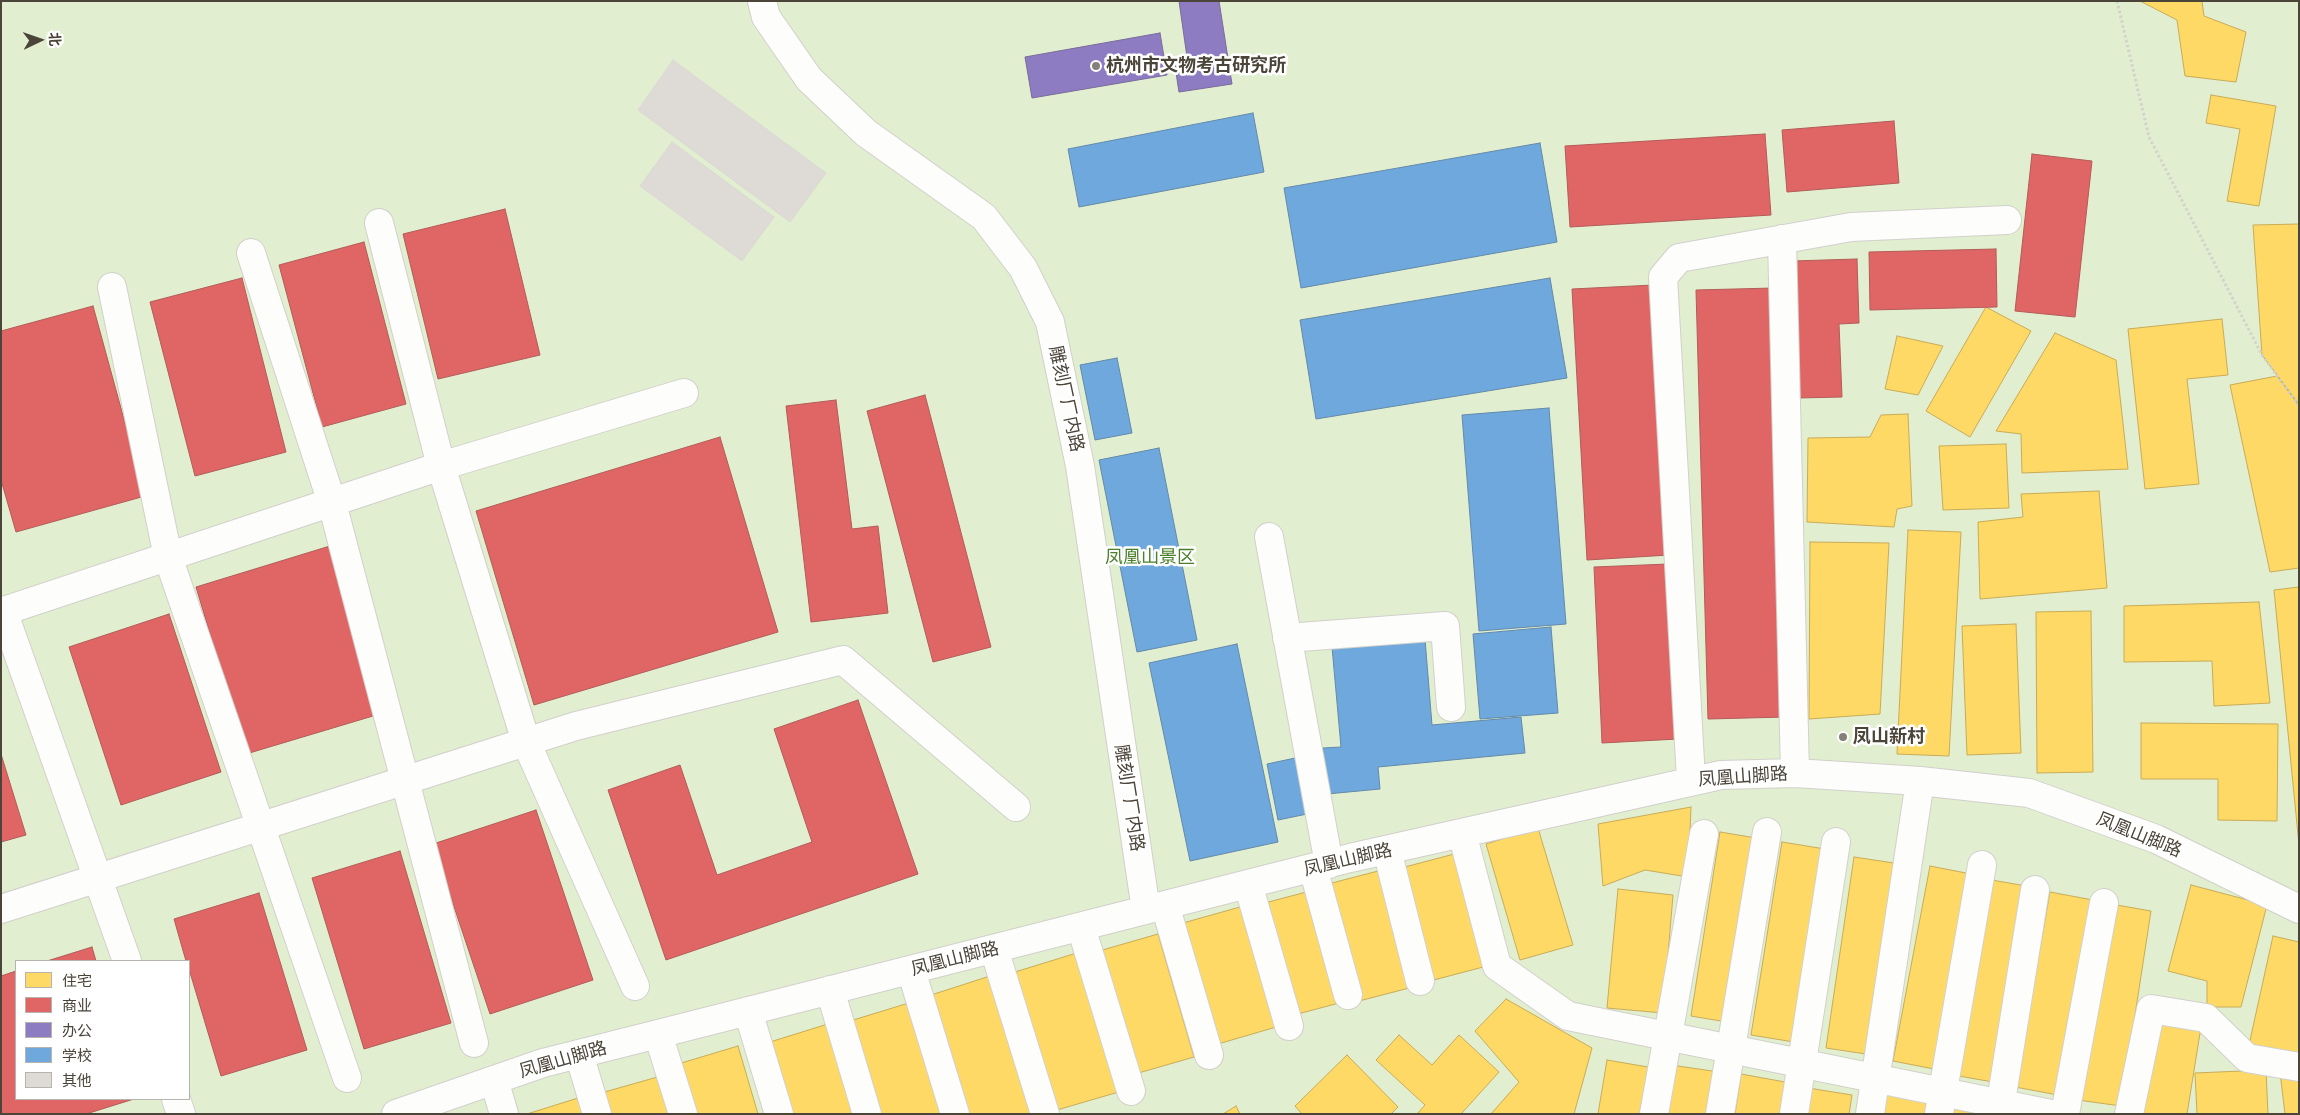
<!DOCTYPE html>
<meta charset="utf-8">
<style>
body{margin:0}
#map{position:relative;width:2300px;height:1115px;overflow:hidden;background:#f4f2ee;font-family:Raleway,"Noto Sans SC",sans-serif}
canvas{display:block}
.frame{position:absolute;inset:0;border:2px solid #4b4439;pointer-events:none}
.legend{position:absolute;left:15px;top:960px;width:175px;height:140px;box-sizing:border-box;background:#fff;border:1px solid #b7b4b0;margin:0;padding:6px 9px;list-style:none;font-size:15px;color:#4b4439}
.legend li{display:flex;align-items:center;gap:10px;height:25px}
.legend b{width:25px;border:1px solid #b7b4b0}
.north{position:absolute;left:15px;top:15px;width:50px;height:50px;-webkit-text-stroke:4px #fff;paint-order:stroke;rotate:87deg;font-size:14px;font-weight:700;line-height:20px;text-align:center;color:#4b4439}
.north::after{content:'';display:block;margin:auto;width:18px;height:22px;background:#4b4439;clip-path:polygon(50% 0,100% 100%,50% 72%,0 100%)}
</style>
<div id="map">
<canvas width="2300" height="1115"></canvas>
<div class="frame"></div>
<ul class="legend">
<li><b style="height:14px;background:#ffd966"></b>住宅</li>
<li><b style="height:14px;background:#e06666"></b>商业</li>
<li><b style="height:14px;background:#8e7cc3"></b>办公</li>
<li><b style="height:14px;background:#6fa8dc"></b>学校</li>
<li><b style="height:14px;background:#dedbd6"></b>其他</li>
</ul>
<div class="north">北</div>
</div>
<script>
const c = document.querySelector('canvas').getContext('2d');
c.lineJoin = 'round';
function fill(path, color) {
  c.fillStyle = color;
  c.fill(path, 'evenodd');
}
function shape(rows) {
  const path = new Path2D();
  for (const r of rows) {
    path.moveTo(r[0], r[1]);
    for (let i = 2; i < r.length; i += 2) path.lineTo(r[i], r[i + 1]);
  }
  return path;
}
function trace(path, color, width, dash) {
  c.strokeStyle = color;
  c.lineWidth = width;
  c.lineCap = dash ? 'butt' : 'round';
  c.setLineDash(dash || []);
  c.stroke(path);
}
function drawText(font, color, halo, rows, align = 'center') {
  c.font = font + ' Raleway,"Noto Sans SC",sans-serif';
  c.lineWidth = 5;
  c.setLineDash([]);
  c.textBaseline = 'middle';
  c.strokeStyle = halo;
  c.fillStyle = color;
  for (const [text, x, y, turn = 0] of rows) {
    c.save();
    c.translate(x, y);
    c.rotate((+turn || 0) * Math.PI / 180);
    c.textAlign = isNaN(turn) ? turn : align;
    if (halo) c.strokeText(text, 0, 0);
    c.fillText(text, 0, 0);
    c.restore();
  }
}
const green = shape([
 [1,1,2299,1,2299,1114,1,1114],
 [16,961,189,961,189,1099,16,1099]
]);
const homes = shape([
 [2140,1,2202,1,2204,16,2246,32,2236,82,2185,76,2177,20,2140,1],
 [2211,95,2276,106,2259,206,2227,201,2240,129,2206,123,2211,95],
 [2299,224,2299,404,2262,355,2253,225,2299,224],
 [1986,307,2031,331,1970,437,1926,411,1986,307],
 [2222,319,2228,375,2187,379,2199,484,2145,489,2128,329,2222,319],
 [2055,333,2116,360,2128,469,2022,473,2021,434,1996,431,2055,333],
 [1897,336,1943,346,1918,395,1885,389,1897,336],
 [2277,376,2299,406,2299,568,2270,572,2230,385,2277,376],
 [1908,414,1912,506,1897,509,1894,527,1807,522,1808,438,1870,437,1881,415,1908,414],
 [2006,444,2009,508,1943,510,1939,446,2006,444],
 [2099,491,2107,588,1980,599,1978,522,2023,517,2021,494,2099,491],
 [1908,530,1961,532,1949,756,1897,754,1908,530],
 [1810,542,1889,543,1880,714,1809,719,1810,542],
 [2299,587,2299,845,2274,590,2299,587],
 [2259,602,2270,703,2214,706,2212,661,2124,662,2124,606,2259,602],
 [2091,611,2093,772,2037,773,2036,612,2091,611],
 [2016,624,2021,753,1967,755,1962,626,2016,624],
 [2141,723,2278,724,2277,821,2218,820,2218,779,2141,779,2141,723],
 [1691,807,1688,877,1645,870,1603,886,1598,824,1691,807],
 [1538,828,1573,945,1520,960,1486,844,1538,828],
 [1720,832,1756,838,1727,1022,1691,1016,1720,832],
 [1782,842,1825,849,1794,1042,1751,1035,1782,842],
 [1458,853,1487,966,1430,981,1401,868,1458,853],
 [1854,857,1894,863,1866,1054,1826,1048,1854,857],
 [1930,866,1971,874,1934,1069,1893,1061,1930,866],
 [1382,870,1413,987,1359,1001,1328,884,1382,870],
 [1986,879,2026,886,1993,1082,1953,1075,1986,879],
 [2191,885,2267,905,2241,1007,2207,1007,2207,981,2168,971,2191,885],
 [1618,889,1673,895,1663,1013,1607,1008,1618,889],
 [1310,891,1339,1003,1294,1015,1265,903,1310,891],
 [2050,892,2093,900,2058,1095,2015,1087,2050,892],
 [2111,904,2151,911,2121,1106,2078,1100,2111,904],
 [1240,907,1276,1027,1218,1044,1183,923,1240,907],
 [1158,934,1194,1057,1135,1074,1099,951,1158,934],
 [2273,936,2299,942,2299,1060,2247,1054,2273,936],
 [1080,952,1122,1091,1057,1110,1015,972,1080,952],
 [990,976,1032,1114,965,1114,928,996,990,976],
 [1506,999,1592,1048,1574,1114,1491,1114,1519,1082,1475,1031,1506,999],
 [912,1002,946,1114,878,1114,850,1021,912,1002],
 [2158,1020,2201,1027,2187,1114,2143,1114,2158,1020],
 [831,1023,859,1114,792,1114,770,1042,831,1023],
 [1399,1035,1432,1065,1459,1035,1499,1072,1461,1114,1417,1114,1425,1105,1376,1060,1399,1035],
 [738,1046,758,1114,693,1114,678,1064,738,1046],
 [1347,1055,1398,1107,1391,1114,1302,1114,1295,1106,1347,1055],
 [1607,1060,1648,1067,1640,1114,1598,1114,1607,1060],
 [1671,1065,1719,1072,1713,1114,1663,1114,1671,1065],
 [2299,1069,2299,1114,2285,1114,2280,1072,2299,1069],
 [2266,1070,2268,1114,2197,1114,2195,1073,2266,1070],
 [1741,1074,1785,1082,1780,1114,1735,1114,1741,1074],
 [661,1076,673,1114,607,1114,601,1093,661,1076],
 [1802,1087,1852,1095,1849,1114,1798,1114,1802,1087],
 [1883,1094,1931,1103,1930,1114,1879,1114,1883,1094],
 [578,1098,583,1114,527,1114,578,1098],
 [1949,1103,1990,1114,1947,1114,1949,1103],
 [1236,1106,1240,1114,1223,1114,1236,1106]
]);
const shops = shape([
 [1894,121,1899,183,1787,192,1782,130,1894,121],
 [1765,134,1771,215,1570,227,1565,146,1765,134],
 [2032,154,2092,161,2075,317,2015,311,2032,154],
 [505,209,540,355,438,379,403,234,505,209],
 [364,242,406,404,322,427,279,265,364,242],
 [1996,249,1997,307,1870,310,1869,252,1996,249],
 [1857,259,1859,323,1839,324,1842,397,1797,398,1793,261,1857,259],
 [242,278,286,452,195,476,150,302,242,278],
 [1654,285,1669,555,1587,560,1572,289,1654,285],
 [1774,288,1786,717,1708,719,1696,290,1774,288],
 [93,306,145,496,16,532,1,480,1,331,93,306],
 [925,395,991,647,933,662,867,411,925,395],
 [836,400,852,529,878,526,888,613,811,622,786,406,836,400],
 [720,437,778,632,534,705,476,511,720,437],
 [343,542,393,710,246,754,196,587,343,542],
 [1669,564,1678,739,1602,743,1594,567,1669,564],
 [169,614,221,772,121,805,69,647,169,614],
 [858,700,918,874,666,960,608,790,680,765,717,875,812,842,774,729,858,700],
 [1,754,26,835,1,842,1,754],
 [536,810,593,980,490,1014,433,844,536,810],
 [400,851,451,1023,364,1049,312,878,400,851],
 [259,893,307,1050,221,1076,189,969,189,961,186,961,174,919,259,893],
 [92,947,96,961,47,961,92,947],
 [16,971,16,1099,134,1099,86,1114,1,1114,1,976,16,971]
]);
const offices = shape([
 [1179,1,1219,1,1232,84,1179,92,1175,66,1188,64,1179,1],
 [1160,33,1167,75,1032,98,1025,57,1160,33]
]);
const schools = shape([
 [1253,113,1264,172,1079,207,1068,149,1253,113],
 [1540,143,1557,242,1301,288,1284,188,1540,143],
 [1550,278,1567,378,1316,419,1300,320,1550,278],
 [1117,358,1132,433,1095,440,1080,365,1117,358],
 [1549,408,1566,624,1479,631,1462,415,1549,408],
 [1159,448,1197,640,1137,652,1099,460,1159,448],
 [1551,627,1558,713,1480,719,1473,634,1551,627],
 [1425,639,1432,725,1521,717,1525,753,1378,767,1380,789,1327,794,1323,748,1341,747,1332,647,1425,639],
 [1237,644,1278,842,1190,861,1149,663,1237,644],
 [1300,757,1312,813,1278,820,1267,764,1300,757]
]);
const building = shape([
 [673,60,826,173,790,222,638,110,673,60],
 [672,142,774,217,742,261,640,186,672,142]
]);
const path = shape([
 [2117,1,2149,137,2262,355,2299,406]
]);
const minor = shape([
 [762,1,766,17,809,79,866,133,984,217,1023,268,1050,322,1080,466,1146,910],
 [379,223,441,466,526,742,635,986],
 [1782,239,1795,773],
 [251,253,332,503,474,1043],
 [112,287,168,557,347,1078],
 [1269,537,1329,864],
 [3,611,127,961],
 [1,612,441,466,684,393],
 [1287,638,1445,626,1451,707],
 [1691,780,1663,277,1679,258,1851,227,2007,220],
 [1462,833,1497,966,1568,1016,2051,1114],
 [1387,850,1420,981],
 [1313,868,1348,995],
 [1248,884,1289,1026],
 [1165,905,1209,1055],
 [1,909,576,726,843,660,1016,807],
 [1081,927,1131,1091],
 [994,949,1045,1114],
 [911,970,955,1114],
 [830,990,867,1114],
 [748,1011,779,1114],
 [658,1034,683,1114],
 [579,1054,597,1114],
 [494,1080,504,1114],
 [176,1099,181,1114],
 [396,1114,543,1063,658,1034,1350,858,1721,775,1795,773,1920,781,2029,793,2156,839,2299,909],
 [1654,1114,1704,834],
 [1720,1114,1767,832],
 [1794,1114,1836,842],
 [1870,1114,1920,781],
 [1939,1114,1982,865],
 [1999,1114,2035,890],
 [2065,1114,2104,903],
 [2129,1114,2151,1009,2206,1018,2247,1058,2299,1067]
]);
const markers = [
 [1096,66,5,"#868178"],
 [1843,737,5,"#868178"]
];
const poiNames = [
 ["杭州市文物考古研究所",1106,66],
 ["凤山新村",1853,737]
];
const streetNames = [
 ["雕刻厂厂内路",1066,399,78],
 ["凤凰山脚路",1743,777,-4],
 ["雕刻厂厂内路",1129,798,81],
 ["凤凰山脚路",2139,835,22],
 ["凤凰山脚路",1348,860,-13],
 ["凤凰山脚路",955,959,-14],
 ["凤凰山脚路",563,1060,-16]
];
const parkNames = [
 ["凤凰山景区",1150,558]
];
fill(green, '#e1eecf');
fill(homes, '#ffd966');
trace(homes, '#c9ac58', 1);
fill(shops, '#e06666');
trace(shops, '#b35c58', 1);
fill(offices, '#8e7cc3');
trace(offices, '#7a6b9a', 1);
fill(schools, '#6fa8dc');
trace(schools, '#648aab', 1);
fill(building, '#dedbd6');
trace(building, '#dcd9d4', 1);
trace(minor, '#d2d0cb', 30);
trace(path, '#d3d2cc', 3, [2.5, 2.5]);
trace(minor, '#fdfdfc', 28);
for (const [x, y, r, color] of markers) {
  const dot = new Path2D();
  dot.arc(x, y, r, 0, 2 * Math.PI);
  c.fillStyle = color;
  c.fill(dot);
  trace(dot, '#fff', 2);
}
drawText('bold 18px', '#4b4439', '#fff', poiNames, 'left');
drawText('18px', '#4b4439', '#fff', streetNames);
drawText('18px', '#4a7f2a', '#fff', parkNames);
</script>
